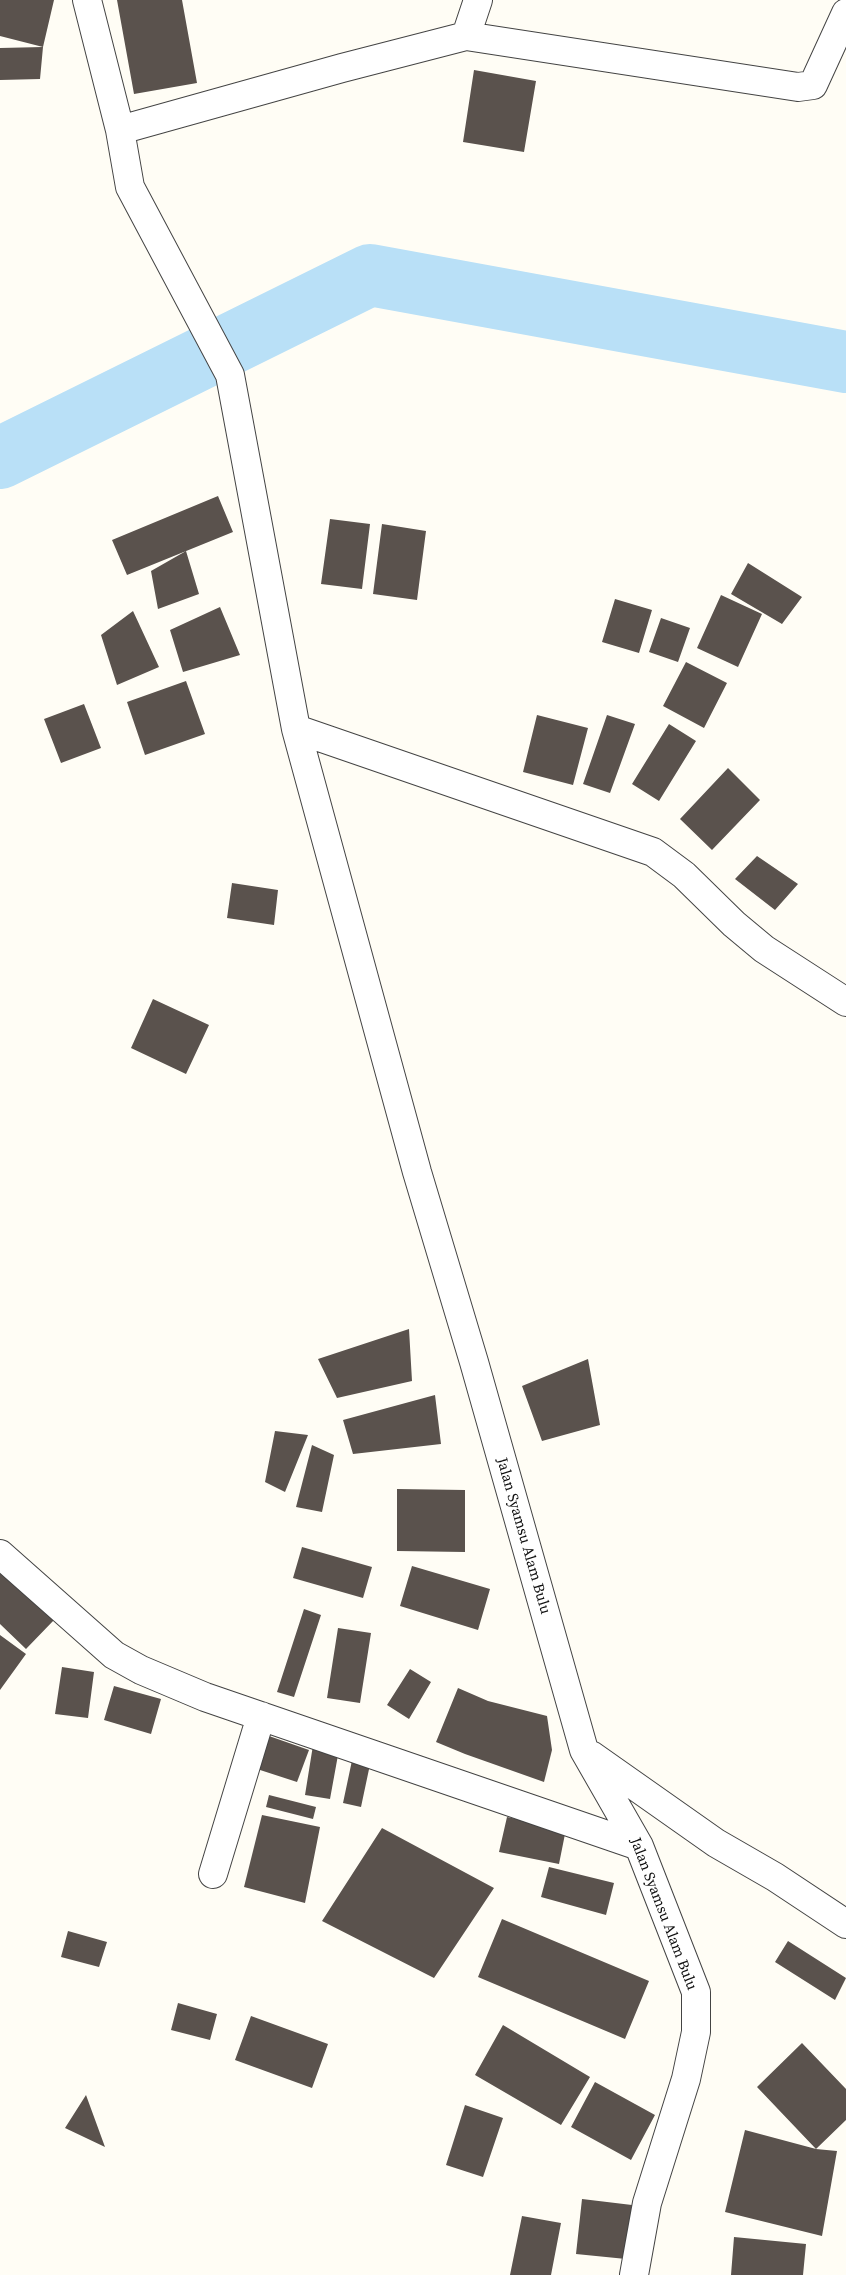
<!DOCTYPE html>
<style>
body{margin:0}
canvas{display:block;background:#fffdf5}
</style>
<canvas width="846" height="2275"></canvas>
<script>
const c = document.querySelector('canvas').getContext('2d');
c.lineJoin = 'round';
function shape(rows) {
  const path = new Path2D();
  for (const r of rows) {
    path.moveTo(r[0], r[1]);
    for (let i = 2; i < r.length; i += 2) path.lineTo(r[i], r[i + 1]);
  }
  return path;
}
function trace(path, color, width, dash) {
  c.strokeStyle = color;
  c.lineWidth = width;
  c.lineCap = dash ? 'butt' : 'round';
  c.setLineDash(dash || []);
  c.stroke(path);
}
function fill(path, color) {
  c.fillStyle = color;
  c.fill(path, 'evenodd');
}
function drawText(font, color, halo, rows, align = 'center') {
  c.font = font + ' "Source Serif 4",serif';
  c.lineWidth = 5;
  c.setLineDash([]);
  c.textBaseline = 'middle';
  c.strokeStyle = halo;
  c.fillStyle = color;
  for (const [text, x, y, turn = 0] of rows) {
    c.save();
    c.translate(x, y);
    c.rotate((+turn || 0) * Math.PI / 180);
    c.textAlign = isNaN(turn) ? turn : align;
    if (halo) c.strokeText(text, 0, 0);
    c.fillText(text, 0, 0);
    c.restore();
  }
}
const river = shape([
 [0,458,370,275,846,362]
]);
const building = shape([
 [0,0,54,0,43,47,0,36],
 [117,0,182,0,197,83,134,94],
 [43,47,40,79,0,80,0,48],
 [474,70,536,81,524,152,463,142],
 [218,496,233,532,127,575,112,540],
 [330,519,370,524,362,589,321,584],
 [382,524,426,531,417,600,373,594],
 [186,551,199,594,158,609,151,571],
 [748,563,802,597,782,624,731,594],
 [721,595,762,614,738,667,697,648],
 [615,599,652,610,639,653,602,642],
 [220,607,240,655,183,672,170,630],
 [133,611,159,667,117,685,101,635],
 [661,618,690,628,678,662,649,652],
 [686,662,727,683,704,728,663,706],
 [186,681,205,734,145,755,127,702],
 [84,704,101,748,61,763,44,719],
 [537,715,588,728,573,785,523,772],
 [607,715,635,724,610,793,583,784],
 [669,724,696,741,659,801,632,784],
 [728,768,760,800,712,850,680,819],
 [757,856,798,884,775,910,735,879],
 [232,883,278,890,274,925,227,918],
 [153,999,209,1025,186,1074,131,1048],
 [409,1329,412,1381,337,1398,318,1359],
 [588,1359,600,1425,542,1441,522,1386],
 [435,1395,441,1444,353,1454,343,1420],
 [275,1431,308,1435,285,1492,265,1482],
 [312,1445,334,1455,322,1512,296,1507],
 [397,1489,465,1490,465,1552,397,1551],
 [302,1547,372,1567,363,1598,293,1578],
 [412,1566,490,1589,478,1630,400,1606],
 [2,1572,54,1620,26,1649,0,1624,0,1574],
 [304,1609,321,1615,294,1697,277,1692],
 [338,1628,371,1633,360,1703,327,1698],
 [0,1635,26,1654,0,1690],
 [62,1667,94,1672,88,1718,55,1714],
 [410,1669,431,1682,409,1719,387,1705],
 [114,1686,161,1699,151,1734,104,1720],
 [458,1688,488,1701,547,1716,552,1750,544,1782,465,1754,436,1742],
 [269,1736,309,1750,297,1782,257,1769],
 [314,1739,340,1744,330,1799,305,1795],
 [354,1751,372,1755,361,1807,343,1803],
 [269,1795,316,1807,313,1819,266,1807],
 [262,1815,320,1827,305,1903,244,1887],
 [507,1817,566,1829,559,1864,499,1852],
 [382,1828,494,1888,434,1978,322,1921],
 [549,1867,614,1883,606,1915,541,1897],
 [502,1919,649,1981,625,2039,478,1977],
 [68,1931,107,1942,99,1967,61,1957],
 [788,1941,846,1978,835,2000,775,1962],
 [178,2003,217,2014,210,2040,171,2030],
 [251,2016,328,2044,312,2088,235,2060],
 [503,2025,590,2077,561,2125,475,2075],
 [802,2043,846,2089,846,2120,816,2149,757,2087],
 [595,2082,655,2115,631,2160,571,2127],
 [86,2095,105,2147,65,2128],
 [465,2105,503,2118,483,2177,446,2165],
 [745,2130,816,2149,837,2151,822,2236,725,2212],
 [582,2199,632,2205,626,2259,576,2254],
 [522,2216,561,2223,551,2275,510,2275],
 [734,2237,806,2244,803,2275,731,2275]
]);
const minor = shape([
 [87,0,120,130,130,187,230,375,296,729,417,1172,474,1362,584,1750,639,1846,696,1992,696,2032,686,2079,647,2203,634,2275],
 [466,36,478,0],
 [120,130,342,68,466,36,798,87,813,85,846,13],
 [296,729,653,852,684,875,734,924,764,949,846,1002],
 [0,1554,114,1655,141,1670,205,1697,639,1846],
 [591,1755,716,1843,775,1877,846,1924],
 [213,1874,261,1716]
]);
const streetNames = [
 ["Jalan Syamsu Alam Bulu",523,1536,74],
 ["Jalan Syamsu Alam Bulu",663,1914,69]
];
trace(river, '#b9e0f7', 62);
fill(building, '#5a524d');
trace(minor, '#444', 30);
trace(minor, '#fff', 28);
drawText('15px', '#111', '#fff', streetNames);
</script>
